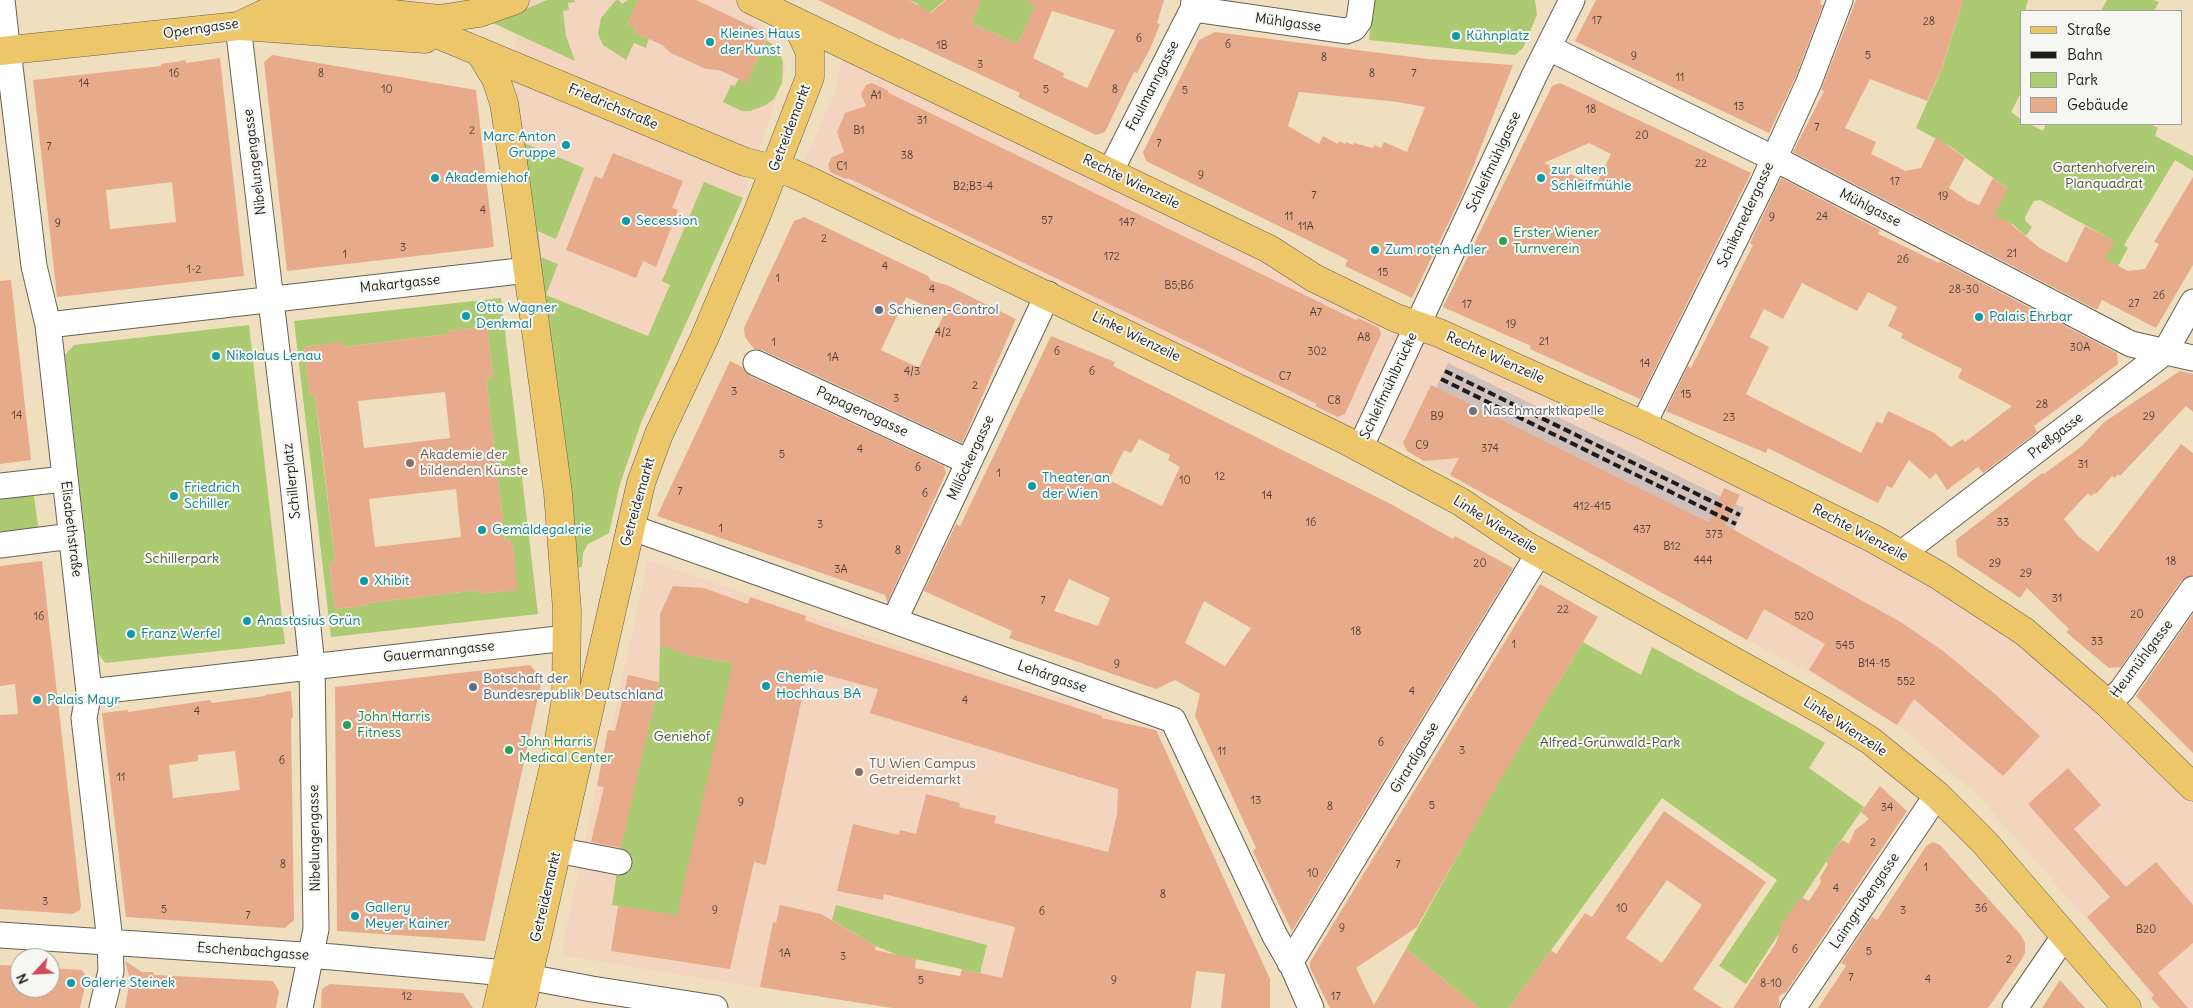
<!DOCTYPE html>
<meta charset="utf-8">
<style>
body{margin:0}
#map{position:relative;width:2193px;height:1008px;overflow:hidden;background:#efdfbf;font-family:Delius,sans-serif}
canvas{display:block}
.legend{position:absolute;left:2020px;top:10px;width:162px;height:115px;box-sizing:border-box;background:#f6f6f2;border:1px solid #9f9f9c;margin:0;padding:6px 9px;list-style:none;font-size:15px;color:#1c1c1c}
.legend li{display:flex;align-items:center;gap:10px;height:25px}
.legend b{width:25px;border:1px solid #9f9f9c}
.north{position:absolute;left:10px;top:948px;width:50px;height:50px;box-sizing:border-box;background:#f6f6f2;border:1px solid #9f9f9c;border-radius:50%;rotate:245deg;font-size:14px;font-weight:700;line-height:20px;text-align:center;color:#1c1c1c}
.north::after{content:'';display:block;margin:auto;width:18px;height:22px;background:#d1495b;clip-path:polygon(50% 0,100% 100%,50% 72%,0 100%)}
</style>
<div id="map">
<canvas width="2193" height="1008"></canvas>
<ul class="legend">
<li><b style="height:6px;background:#ecc669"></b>Straße</li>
<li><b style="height:6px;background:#1c1c1c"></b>Bahn</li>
<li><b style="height:14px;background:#abca71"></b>Park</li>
<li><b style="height:14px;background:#e7ab8c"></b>Gebäude</li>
</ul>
<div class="north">N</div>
</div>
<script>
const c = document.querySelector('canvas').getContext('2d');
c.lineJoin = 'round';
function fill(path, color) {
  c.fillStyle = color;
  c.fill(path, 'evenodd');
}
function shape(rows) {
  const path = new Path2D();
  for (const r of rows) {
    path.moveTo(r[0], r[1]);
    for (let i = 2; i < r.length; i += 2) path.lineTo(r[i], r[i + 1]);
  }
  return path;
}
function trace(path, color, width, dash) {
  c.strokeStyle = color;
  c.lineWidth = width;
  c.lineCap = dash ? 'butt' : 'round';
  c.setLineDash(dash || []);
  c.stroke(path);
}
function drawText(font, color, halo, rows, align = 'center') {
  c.font = font + ' Delius,sans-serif';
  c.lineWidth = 4;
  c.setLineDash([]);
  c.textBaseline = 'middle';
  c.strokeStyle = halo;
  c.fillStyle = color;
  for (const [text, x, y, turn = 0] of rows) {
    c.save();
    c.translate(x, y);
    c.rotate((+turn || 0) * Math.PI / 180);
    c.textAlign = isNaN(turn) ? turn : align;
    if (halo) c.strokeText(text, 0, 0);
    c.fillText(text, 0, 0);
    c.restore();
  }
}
const built = shape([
 [524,0,738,0,775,42,786,70,743,198,642,420,620,484,609,533,588,544,583,553,582,567,509,75],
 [845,42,1879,543,2011,632,2193,790,2193,1008,2159,1008,2135,974,1980,798,1904,730,1807,671,1747,640,1381,437,1360,434,802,166,836,90],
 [648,560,887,642,1111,714,1121,722,1117,814,1063,1008,995,977,897,955,876,946,821,914,805,995,566,956,562,949,608,730,611,730]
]);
const industrial = shape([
 [1448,363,1744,508,1732,533,1436,388]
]);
const green = shape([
 [547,0,574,0,575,2,568,3,569,10,563,11,566,36,575,61,493,23],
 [616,0,619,0,622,4,628,0,638,0,627,24,636,28,634,32,649,39,646,48,634,43,626,60,603,45,598,34,601,18],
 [909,0,945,0,901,38,918,4],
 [981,0,1038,0,1018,44,971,23],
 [1373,0,1535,0,1537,15,1523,48,1515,55,1369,40],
 [1963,0,2028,0,2025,11,2022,11,2020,26,2022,91,2011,112,2022,120,2022,124,2030,124,2043,131,2046,124,2150,124,2158,128,2155,136,2193,156,2193,171,2175,160,2124,245,2128,248,2111,279,2099,268,2114,241,2040,200,2034,201,2025,217,2026,222,2032,227,2026,236,2010,222,2002,221,1993,217,2007,188,1951,147,1916,128,1943,66],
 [2107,0,2153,0,2159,2,2154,11,2101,11],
 [766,40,778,48,783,62,782,83,774,99,766,105,750,111,742,111,723,102,731,85,735,86,738,79,747,82],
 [522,142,584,168,556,239,538,231,541,257,558,264,546,295,648,336,670,285,662,281,704,182,743,198,642,420,620,484,609,533,588,544,583,553,582,567,576,568],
 [501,298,538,614,331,637,294,321],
 [487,326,493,377,486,378,505,541,512,540,517,590,479,594,478,590,369,603,369,605,335,609,329,563,335,562,315,395,310,396,304,347,343,343,343,347,449,334,449,331],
 [249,325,285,644,105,663,98,653,65,355,74,345],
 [33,489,39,533,0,537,0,493],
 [1583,642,1641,675,1652,647,1808,733,1825,743,1809,768,1864,807,1826,862,1746,984,1719,966,1777,880,1662,798,1509,1008,1479,1008,1406,949,1500,779],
 [660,645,688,655,733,663,686,917,612,905,620,850,659,682],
 [836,905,987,945,980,973,897,955,876,946,832,920]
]);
const building = shape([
 [638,0,696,0,768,34,747,83,719,70,706,69,671,53,662,45,634,32,636,28,627,24],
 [818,0,909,0,931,13,946,0,981,0,971,23,1018,44,1035,6,1028,4,1029,0,1164,0,1157,23,1160,24,1151,47,1137,73,1134,72,1105,132,1096,135,1018,97,1020,93,901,38,900,40],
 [1052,11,1115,30,1087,88,1063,77,1064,73,1033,58],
 [1596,0,1821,0,1820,4,1823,5,1796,76,1769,133,1575,41],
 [1856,0,1963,0,1942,68,1927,101,1870,79,1845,128,1876,142,1871,154,1905,171,1921,168,1936,137,1965,158,1949,188,1968,201,1979,205,1993,178,2008,189,1994,216,2010,222,2013,226,2040,248,2067,263,2085,226,2115,241,2105,259,2128,271,2145,269,2159,244,2154,242,2193,177,2193,265,2156,328,2102,300,2097,310,1793,152,1824,91,1821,90],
 [1215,32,1428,59,1513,65,1462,195,1412,298,1345,266,1348,260,1146,161,1143,152,1199,40],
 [1299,92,1398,102,1425,107,1407,152,1384,142,1381,148,1374,145,1373,148,1354,143,1353,145,1346,142,1345,144,1339,141,1338,144,1323,136,1319,144,1288,126],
 [272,55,476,90,494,247,287,271,264,62],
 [220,58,244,276,57,297,33,80,161,66,161,64,176,62,185,60,186,63],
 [172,182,176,222,110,229,106,190],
 [872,83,887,90,889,93,1356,320,1358,318,1379,328,1381,334,1345,414,1338,417,1315,406,1317,404,1242,368,848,178,846,179,830,172,828,165,832,157,844,152,837,132,845,113,866,106,861,94,866,85],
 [1560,83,1751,173,1640,399,1530,349,1531,346,1443,307,1552,86],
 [1589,143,1611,154,1596,185,1544,163],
 [613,153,683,181,672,208,678,210,656,267,643,261,636,278,566,250,595,176,602,179],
 [1781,178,1880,230,1878,234,1939,263,1940,261,2117,353,2118,364,2034,426,2037,432,1983,473,1978,467,1947,490,1936,473,1930,479,1909,460,1892,488,1887,486,1878,503,1768,448,1766,453,1666,411,1688,366,1691,368,1753,245,1750,243],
 [1802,283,1857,311,1868,292,1897,307,1888,326,1903,334,1901,338,1962,369,1958,378,2012,406,1965,442,1963,439,1951,447,1934,433,1888,411,1882,424,1877,421,1861,453,1746,394,1769,347,1750,337,1764,309,1783,319],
 [804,217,928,276,932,281,947,285,1016,319,962,443,762,350,754,349,745,337,744,328,794,221],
 [906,297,944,314,919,368,881,350],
 [11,280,31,460,0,464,0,281],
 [487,326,493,377,486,378,505,541,512,540,518,590,479,594,478,590,369,603,370,605,335,609,329,563,335,562,322,449,315,395,310,396,304,347,343,342,343,347,449,334,448,331],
 [445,392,450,438,364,448,358,401],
 [456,489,461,537,375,547,369,499],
 [1051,336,1115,362,1113,366,1389,503,1453,539,1455,536,1513,568,1292,931,1253,852,1256,848,1195,716,1200,694,1175,680,1156,689,1009,638,1012,631,924,591,956,524,960,526],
 [1139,439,1170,455,1168,460,1180,467,1162,506,1109,480,1124,450,1131,453],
 [1069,579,1110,598,1098,626,1054,611],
 [1204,601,1251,628,1225,666,1185,643],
 [730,361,742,367,750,376,944,466,946,473,887,603,885,595,657,516],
 [2180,371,2193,374,2193,412,2186,406,2120,476,2118,474,2115,478,2112,476,2096,494,2094,493,2091,496,2088,493,2064,519,2079,537,2098,552,2181,444,2193,453,2193,575,2181,581,2121,667,2109,668,2066,632,2069,629,2027,588,2020,598,1957,556,1956,540,2042,473,2044,474,2082,446,2103,423],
 [1431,385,1709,522,1724,488,1740,495,1725,525,1899,621,1943,651,1995,694,2040,736,2003,776,1914,699,1897,725,1809,670,1825,644,1764,609,1747,640,1450,475,1459,458,1424,461,1407,451,1403,443],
 [42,561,81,905,80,910,73,914,0,909,0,715,18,714,15,684,0,686,0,566],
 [1540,584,1598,617,1513,758,1417,927,1356,968,1374,1005,1406,949,1479,1008,1330,1008,1310,968,1310,962],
 [673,586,704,588,748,604,750,597,806,616,805,620,827,628,1102,716,1102,718,1156,730,1270,979,1270,1008,1221,1008,1225,974,1196,971,1191,1008,892,1008,760,987,773,922,776,923,780,905,821,914,876,946,875,950,916,959,915,968,960,976,962,969,1002,978,1015,927,884,894,883,900,837,891,853,824,899,835,900,830,916,834,926,794,960,803,959,807,996,816,994,823,1108,852,1117,814,1118,789,870,713,878,689,808,670,766,865,754,862,730,969,611,951,618,906,677,915,733,663,688,655,660,645,660,614],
 [2193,614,2193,753,2136,696],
 [530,665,542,679,485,941,337,931,335,687],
 [628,675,659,682,621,848,591,842,604,787,597,786,608,730,615,731],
 [291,691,293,717,291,719,294,920,285,928,126,917,102,713,128,710,128,712,210,700,212,703,265,696,265,695],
 [235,751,240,790,173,798,169,765,198,761,198,755],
 [2068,768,2101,805,2074,829,2126,887,2156,862,2193,905,2193,943,2158,973,2188,1008,2160,1008,2151,998,2154,995,2087,917,2110,897,2028,804],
 [1880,786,1907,811,1786,992,1779,996,1779,1008,1733,1008,1776,943,1783,921,1801,897,1809,901,1821,882,1820,878,1828,864,1826,862,1834,850,1842,840,1849,844,1855,830,1869,819,1861,812],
 [1664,811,1766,882,1693,989,1722,1008,1509,1008,1551,950,1556,954,1585,913,1592,917],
 [1667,880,1702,905,1662,963,1626,938],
 [1933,842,1940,845,2020,934,2025,943,2025,953,2020,962,1988,1008,1818,1008,1846,966,1841,963,1872,917,1877,920,1927,845],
 [125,961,142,972,153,972,154,975,273,981,279,991,276,1008,125,1008,130,979],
 [0,965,20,966,20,988,50,988,50,968,82,970,87,978,80,1008,0,1008],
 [2060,980,2085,1008,2042,1008],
 [330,984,463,993,473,1008,321,1008,322,989]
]);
const minor = shape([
 [2,0,6,36],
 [1193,9,1346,31,1354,28,1359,21,1362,0],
 [238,26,293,484,312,666,316,929,300,1008],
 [1549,48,1787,165,2131,344,2193,358],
 [8,50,34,266,48,325,89,692,84,718,110,941,111,971,102,1008],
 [1110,172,1193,9,1194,0],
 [48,325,528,270],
 [756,363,969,462],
 [1643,425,1763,183,1809,82,1840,0],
 [1360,448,1534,76,1572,0],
 [0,486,64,479],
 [630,527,1173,720,1275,936,1293,967,1311,1008],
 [0,545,72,536],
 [1901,554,2165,352,2193,302],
 [894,621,1048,294],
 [89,692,567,638],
 [2108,704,2122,690,2193,589],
 [557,850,619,862],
 [0,935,333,957,506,973,592,989,715,1008],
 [1290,963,1539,553],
 [1793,1008,1937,795],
 [2015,1008,2065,935]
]);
const major = shape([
 [355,0,745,162,792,173,812,182,1345,440,1461,502,1525,545,1825,712,1871,741,1937,795,1985,843,2127,1008],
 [751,0,1269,249,1314,278,1396,318,1439,333,1643,425,1874,539,1938,575,2025,632,2108,704,2193,787],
 [241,26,425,39],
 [0,51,238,26,274,9,301,6,331,7,439,19,479,13,515,0],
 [479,51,496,79,504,103,513,162,558,493,567,610,566,699,555,762,497,1008],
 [521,1008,641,483,659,434,704,339,757,214,810,77,810,52,795,21]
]);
const rail = shape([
 [1445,371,1740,515],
 [1441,379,1736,524]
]);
const markers = [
 [1456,36,5,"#0f9aa8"],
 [710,42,5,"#0f9aa8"],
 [566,145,5,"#0f9aa8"],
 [435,178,5,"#0f9aa8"],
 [1541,178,5,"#0f9aa8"],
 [626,221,5,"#0f9aa8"],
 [1503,241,5,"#2e9e5b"],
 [1375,250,5,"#0f9aa8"],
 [879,310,5,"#5c6f8a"],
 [466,316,5,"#0f9aa8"],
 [1979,317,5,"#0f9aa8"],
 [216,356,5,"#0f9aa8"],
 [1473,411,5,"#6b7280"],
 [410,463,5,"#8d6e63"],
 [1032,486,5,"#0f9aa8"],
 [174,496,5,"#0f9aa8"],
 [482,530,5,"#0f9aa8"],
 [364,581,5,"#0f9aa8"],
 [247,621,5,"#0f9aa8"],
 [131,634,5,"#0f9aa8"],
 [766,686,5,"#0f9aa8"],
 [473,687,5,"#5c6f8a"],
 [37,700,5,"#0f9aa8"],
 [347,725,5,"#2e9e5b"],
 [509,750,5,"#2e9e5b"],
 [859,772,5,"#8d6e63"],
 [355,916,5,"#0f9aa8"],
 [71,983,5,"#0f9aa8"]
];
const numberNames = [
 ["17",1597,21],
 ["28",1929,22],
 ["6",1139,39],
 ["6",1228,45],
 ["1B",942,46],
 ["5",1868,56],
 ["9",1634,57],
 ["8",1324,58],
 ["3",980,65],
 ["16",174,74],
 ["8",321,74],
 ["8",1372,74],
 ["7",1414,74],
 ["11",1680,78],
 ["14",84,84],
 ["10",387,90],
 ["5",1046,90],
 ["8",1115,90],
 ["5",1185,91],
 ["A1",876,96],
 ["13",1739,107],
 ["18",1591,110],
 ["31",922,121],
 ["7",1817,128],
 ["2",472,131],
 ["B1",859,131],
 ["20",1642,136],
 ["7",1159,144],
 ["7",49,147],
 ["38",907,156],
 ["22",1701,164],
 ["C1",842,167],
 ["9",1201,176],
 ["17",1895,182],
 ["B2;B3-4",973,187],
 ["7",1314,196],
 ["19",1943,197],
 ["4",483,211],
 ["11",1289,217],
 ["24",1822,217],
 ["9",1772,218],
 ["57",1047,221],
 ["147",1127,223],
 ["9",58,224],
 ["11A",1306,227],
 ["2",824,239],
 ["3",403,248],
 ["21",2012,254],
 ["1",345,255],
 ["172",1112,257],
 ["26",1903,260],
 ["4",885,267],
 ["1-2",194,270],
 ["15",1383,273],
 ["1",778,279],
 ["B5;B6",1179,286],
 ["4",932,290],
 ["28-30",1964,290],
 ["26",2159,296],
 ["27",2134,304],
 ["17",1467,305],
 ["A7",1316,313],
 ["19",1511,325],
 ["4/2",943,333],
 ["A8",1364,338],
 ["21",1544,342],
 ["1",774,343],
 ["30A",2080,348],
 ["6",1057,352],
 ["302",1317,352],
 ["1A",833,358],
 ["14",1645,364],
 ["4/3",912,372],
 ["6",1092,372],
 ["C7",1285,377],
 ["2",975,386],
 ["3",734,392],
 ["15",1686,395],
 ["3",896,399],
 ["C8",1334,401],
 ["28",2042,405],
 ["14",17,416],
 ["B9",1437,417],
 ["29",2149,417],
 ["23",1729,418],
 ["C9",1422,446],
 ["374",1490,449],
 ["4",860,450],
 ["5",782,455],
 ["31",2083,465],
 ["6",918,468],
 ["1",999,474],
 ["12",1220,477],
 ["10",1185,481],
 ["7",680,492],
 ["6",925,494],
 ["14",1267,496],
 ["412-415",1592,507],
 ["16",1311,523],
 ["33",2003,523],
 ["3",820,525],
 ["1",721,529],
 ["437",1642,530],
 ["373",1714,535],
 ["B12",1672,547],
 ["8",898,551],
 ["444",1703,561],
 ["18",2171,562],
 ["20",1480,564],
 ["29",1995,564],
 ["3A",841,570],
 ["29",2026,574],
 ["31",2057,599],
 ["7",1043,601],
 ["22",1563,610],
 ["20",2137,615],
 ["16",39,617],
 ["520",1804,617],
 ["18",1356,632],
 ["33",2097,642],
 ["1",1514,645],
 ["545",1845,646],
 ["B14-15",1874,664],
 ["9",1117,665],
 ["552",1906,682],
 ["4",1412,692],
 ["4",965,701],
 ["4",197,712],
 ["6",1381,743],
 ["3",1462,751],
 ["11",1222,752],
 ["6",282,761],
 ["11",121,778],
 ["13",1256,801],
 ["9",741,803],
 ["5",1432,806],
 ["8",1330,807],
 ["34",1887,808],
 ["2",1873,843],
 ["8",283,865],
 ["7",1398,865],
 ["1",1926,868],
 ["10",1313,874],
 ["4",1836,889],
 ["8",1163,895],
 ["3",45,902],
 ["10",1622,909],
 ["36",1981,909],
 ["5",164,910],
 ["9",715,911],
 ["3",1903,911],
 ["6",1042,912],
 ["7",248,916],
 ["9",1342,929],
 ["B20",2146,930],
 ["6",1795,950],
 ["5",1869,952],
 ["1A",785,954],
 ["3",843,957],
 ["2",2009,960],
 ["7",1851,978],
 ["4",1928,980],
 ["5",921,981],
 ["9",1114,981],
 ["8-10",1771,984],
 ["12",407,997],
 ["17",1336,997]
];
const streetNames = [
 ["Mühlgasse",1288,23,8],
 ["Operngasse",201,29,-8],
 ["Faulmanngasse",1153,86,-63],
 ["Friedrichstraße",613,107,23],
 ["Getreidemarkt",790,128,-69],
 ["Nibelungengasse",255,162,-97],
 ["Schleifmühlgasse",1494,162,-65],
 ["Rechte Wienzeile",1131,182,26],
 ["Mühlgasse",1870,208,27],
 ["Schikanedergasse",1746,215,-65],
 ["Makartgasse",400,284,-6],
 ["Linke Wienzeile",1136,337,26],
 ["Rechte Wienzeile",1495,358,24],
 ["Schleifmühlbrücke",1389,386,-65],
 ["Papagenogasse",862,412,25],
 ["Preßgasse",2056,436,-38],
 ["Millöckergasse",971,458,-65],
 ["Schillerplatz",292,481,-96],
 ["Getreidemarkt",638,502,-74],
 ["Linke Wienzeile",1495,525,32],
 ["Elisabethstraße",71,529,83],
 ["Rechte Wienzeile",1860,533,28],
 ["Gauermanngasse",439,652,-6],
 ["Heumühlgasse",2142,659,-53],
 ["Lehárgasse",1052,677,19],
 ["Linke Wienzeile",1845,727,33],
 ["Girardigasse",1415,758,-59],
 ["Nibelungengasse",315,838,-91],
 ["Getreidemarkt",546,897,-77],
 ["Laimgrubengasse",1865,901,-56],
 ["Eschenbachgasse",253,952,4]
];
const cultureNames = [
 ["Kleines Haus",720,34],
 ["der Kunst",720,50],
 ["Kühnplatz",1466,36],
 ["Marc Anton",556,137,"right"],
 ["Gruppe",556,153,"right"],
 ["zur alten",1551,170],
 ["Schleifmühle",1551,186],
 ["Akademiehof",445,178],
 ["Secession",636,221],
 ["Zum roten Adler",1385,250],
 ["Otto Wagner",476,308],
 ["Denkmal",476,324],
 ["Palais Ehrbar",1989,317],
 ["Nikolaus Lenau",226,356],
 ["Theater an",1042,478],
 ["der Wien",1042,494],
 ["Friedrich",184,488],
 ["Schiller",184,504],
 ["Gemäldegalerie",492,530],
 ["Xhibit",374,581],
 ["Anastasius Grün",257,621],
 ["Franz Werfel",141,634],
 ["Chemie",776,678],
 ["Hochhaus BA",776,694],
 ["Palais Mayr",47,700],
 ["Gallery",365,908],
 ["Meyer Kainer",365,924],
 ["Galerie Steinek",81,983]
];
const parkNames = [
 ["Gartenhofverein",2104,168],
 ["Planquadrat",2104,184],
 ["Schillerpark",182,559],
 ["Geniehof",682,737],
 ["Alfred-Grünwald-Park",1610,743]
];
const leisureNames = [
 ["Erster Wiener",1513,233],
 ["Turnverein",1513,249],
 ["John Harris",357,717],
 ["Fitness",357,733],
 ["John Harris",519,742],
 ["Medical Center",519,758]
];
const serviceNames = [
 ["Schienen-Control",889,310],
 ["Botschaft der",483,679],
 ["Bundesrepublik Deutschland",483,695]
];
const worshipNames = [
 ["Naschmarktkapelle",1483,411]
];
const educationNames = [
 ["Akademie der",420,455],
 ["bildenden Künste",420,471],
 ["TU Wien Campus",869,764],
 ["Getreidemarkt",869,780]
];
fill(built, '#f3d4bf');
fill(industrial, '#cfc0bb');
fill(green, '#abca71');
fill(building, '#e7ab8c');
trace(minor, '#666055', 27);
trace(major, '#666055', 29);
trace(minor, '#fff', 25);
trace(major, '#ecc669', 28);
trace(rail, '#1c1c1c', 4, [8, 4]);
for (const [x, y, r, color] of markers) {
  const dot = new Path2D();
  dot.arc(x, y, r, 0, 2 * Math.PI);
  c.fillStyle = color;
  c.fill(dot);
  trace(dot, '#f6f6f2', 2);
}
drawText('11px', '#4f4038', null, numberNames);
drawText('14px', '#1c1c1c', '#f6f6f2', streetNames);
drawText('14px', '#0d838f', '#f6f6f2', cultureNames, 'left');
drawText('14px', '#4e593a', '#f6f6f2', parkNames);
drawText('14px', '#27864d', '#f6f6f2', leisureNames, 'left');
drawText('14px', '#4e5e75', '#f6f6f2', serviceNames, 'left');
drawText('14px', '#5b616d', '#f6f6f2', worshipNames, 'left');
drawText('14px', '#785e54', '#f6f6f2', educationNames, 'left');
</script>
